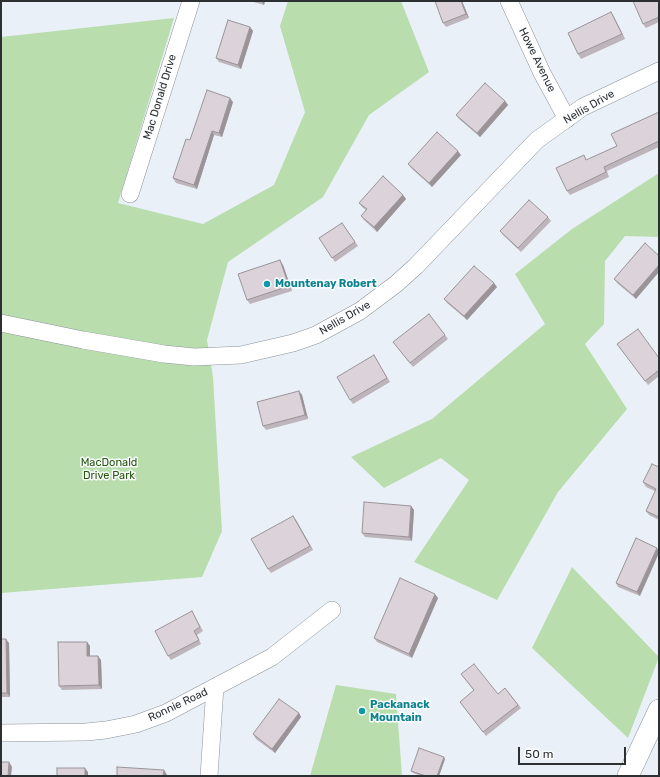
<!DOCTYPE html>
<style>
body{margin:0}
#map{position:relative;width:660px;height:777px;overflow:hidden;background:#e9f0f8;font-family:Rubik,sans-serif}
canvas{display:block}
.frame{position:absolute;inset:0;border:2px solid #2d3033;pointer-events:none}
.scale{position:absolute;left:518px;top:747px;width:108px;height:18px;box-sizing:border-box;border:2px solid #2d3033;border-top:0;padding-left:5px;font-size:12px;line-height:14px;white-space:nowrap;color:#2d3033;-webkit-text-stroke:3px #fbfdfe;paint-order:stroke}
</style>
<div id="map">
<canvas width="660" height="777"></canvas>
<div class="frame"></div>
<div class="scale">50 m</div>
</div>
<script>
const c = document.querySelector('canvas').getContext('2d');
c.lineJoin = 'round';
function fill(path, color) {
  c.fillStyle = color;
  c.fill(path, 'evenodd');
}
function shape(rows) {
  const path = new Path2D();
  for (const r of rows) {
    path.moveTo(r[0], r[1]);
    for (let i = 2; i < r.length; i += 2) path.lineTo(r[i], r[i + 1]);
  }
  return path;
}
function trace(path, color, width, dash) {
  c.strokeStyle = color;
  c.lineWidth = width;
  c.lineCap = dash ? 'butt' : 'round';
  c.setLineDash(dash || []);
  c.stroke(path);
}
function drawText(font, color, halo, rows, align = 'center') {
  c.font = font + ' Rubik,sans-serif';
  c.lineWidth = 3;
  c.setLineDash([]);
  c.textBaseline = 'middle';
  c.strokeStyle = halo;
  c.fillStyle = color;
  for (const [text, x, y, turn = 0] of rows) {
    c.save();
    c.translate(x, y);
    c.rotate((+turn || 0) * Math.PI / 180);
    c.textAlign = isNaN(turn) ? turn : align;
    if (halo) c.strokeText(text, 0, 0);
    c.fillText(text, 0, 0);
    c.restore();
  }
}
const green = shape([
 [288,1,401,1,429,72,369,115,323,197,228,262,207,340,213,377,222,531,202,577,1,593,1,37,174,18,118,203,203,224,274,185,305,112,280,26],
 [659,173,659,237,625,236,605,261,604,324,585,344,627,409,558,492,497,600,414,562,469,480,441,458,384,488,351,457,432,419,545,324,515,274,572,229],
 [572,567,659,657,628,738,532,648],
 [336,685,396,694,402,776,310,776]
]);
const minor = shape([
 [509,1,542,73,567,119],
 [130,194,191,1],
 [1,323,83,340,164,354,194,357,241,355,293,343,316,335,360,311,396,284,416,266,537,140,583,107,659,71],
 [1,733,86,732,106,730,136,724,166,713,272,657,332,610],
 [209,776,215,687]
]);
const major = shape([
 [628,776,659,710]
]);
const wall = shape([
 [250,1,265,1,264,5],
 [435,1,462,1,469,18,446,27,443,23],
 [659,1,659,22,646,28,643,24],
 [611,12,614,17,625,39,581,59,578,54],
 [250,27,253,31,241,69,219,62,216,58],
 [505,101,508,105,480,137,459,119,456,115],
 [233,102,222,137,214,135,197,189,176,183,173,178],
 [659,112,659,147,607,171,609,177,570,195,567,191,587,160,617,146],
 [461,155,432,187,411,168,408,164],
 [403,195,406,199,377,232,364,220,361,216,366,210,362,207,359,203],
 [548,217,551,221,521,252,503,235,500,231],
 [342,223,358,246,335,262,319,238],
 [645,243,636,299,617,283,614,279],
 [283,265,292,291,250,304,247,300],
 [497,287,467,320,447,303,444,299],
 [445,335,448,339,413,367,393,342],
 [617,344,659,358,659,376,648,385],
 [374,355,390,382,353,404,350,400],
 [299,391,302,395,308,419,266,430,263,426],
 [659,467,659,520,649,515,646,511,655,491,646,487,643,482],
 [411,506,414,510,412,541,365,537,362,533],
 [293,516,313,550,271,573,268,569],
 [636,538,640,596,618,587,616,583],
 [438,598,412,658,377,642,374,638],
 [192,611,203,631,197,635,201,644,171,660,168,656],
 [1,639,9,643,10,697,1,697],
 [87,642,90,646,90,656,101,660,102,689,62,690,59,686],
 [461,674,498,694,505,688,521,708,486,736,460,702,474,691],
 [299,713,301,717,275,753,256,739,253,734],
 [445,759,439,776,421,776,413,773,411,771]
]);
const shadedWall = shape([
 [261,1,265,1,264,5],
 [461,1,462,1,469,18,466,14],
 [611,12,614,17,625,39,622,34],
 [250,27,253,31,241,69,238,65],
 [230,98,233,102,222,137,219,133],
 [505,101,508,105,480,137,477,133],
 [212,131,214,135,197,189,194,185],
 [458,151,461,155,432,187,429,183],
 [403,195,406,199,377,232,374,227],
 [280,260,283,265,292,291,289,286],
 [659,265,659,272,636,299,633,295],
 [494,283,497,287,467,320,464,316],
 [299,391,302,395,308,419,305,415],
 [411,506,414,510,412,541,409,537],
 [293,516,296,520,313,550,310,546],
 [657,548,659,551,659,553,640,596,637,592],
 [435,594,438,598,412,658,409,654],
 [6,639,9,643,10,697,7,693],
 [87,642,90,646,90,660,87,656],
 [98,656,101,660,102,689,99,685],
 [299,713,301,717,275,753,272,749],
 [444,757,445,759,439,776,437,776],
 [9,762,12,767,11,776,8,776],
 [85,768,88,772,88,776,85,776],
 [164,770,167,775,167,776,163,776]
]);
const building = shape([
 [435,1,461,1,466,14,443,23,435,1],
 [633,1,659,1,659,17,643,24,633,1],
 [611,12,622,34,578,54,568,33,611,12],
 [228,20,250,27,238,65,216,58,228,20],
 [485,83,505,101,477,133,456,115,485,83],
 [207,90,230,98,219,133,212,131,194,185,173,178,186,139,190,140,207,90],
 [659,112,659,141,604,167,606,172,567,191,556,168,584,155,586,160,617,146,611,134,659,112],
 [437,132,458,151,429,183,408,164,437,132],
 [383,176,403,195,374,227,361,216,367,209,359,203,383,176],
 [529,200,548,217,518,248,500,231,529,200],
 [342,223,355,242,332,258,319,238,342,223],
 [645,243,659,256,659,265,633,295,614,279,645,243],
 [280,260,289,286,247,300,238,274,280,260],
 [474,266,494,283,464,316,444,299,474,266],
 [429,314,445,335,410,363,393,342,429,314],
 [638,329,659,358,659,370,645,381,617,344,638,329],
 [374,355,387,378,350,400,337,377,374,355],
 [299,391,305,415,263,426,257,402,299,391],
 [652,464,659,467,659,517,646,511,656,489,643,482,652,464],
 [364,502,411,506,409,537,362,533,364,502],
 [293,516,310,546,268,569,251,539,293,516],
 [636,538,657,548,637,592,616,583,636,538],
 [400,578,435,594,409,654,374,638,400,578],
 [192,611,200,627,194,631,199,640,168,656,155,631,192,611],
 [1,639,6,639,7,693,1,693,1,639],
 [58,642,87,642,87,656,98,656,99,685,59,686,58,642],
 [474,664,498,694,505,688,518,705,483,732,460,702,474,690,461,674,474,664],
 [279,699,299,713,272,749,253,734,279,699],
 [419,748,444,757,437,776,426,776,411,771,419,748],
 [1,762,9,762,8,776,1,776,1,762],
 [117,767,164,770,163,776,117,776,117,767],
 [57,768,85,768,85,776,57,776,57,768]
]);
const markers = [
 [267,284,4,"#0f9aa8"],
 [362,711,4,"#0f9aa8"]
];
const streetNames = [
 ["Howe Avenue",537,60,64],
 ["Mac Donald Drive",160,97,-73],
 ["Nellis Drive",589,107,-30],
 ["Nellis Drive",345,318,-30],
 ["Ronnie Road",178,705,-25]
];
const cultureNames = [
 ["Mountenay Robert",275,284],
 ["Packanack",370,705],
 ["Mountain",370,718]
];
const parkNames = [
 ["MacDonald",109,463],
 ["Drive Park",109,476]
];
fill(green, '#b9ddad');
trace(minor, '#8c939a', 18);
trace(major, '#8c939a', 22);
trace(minor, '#fff', 17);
trace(major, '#fff', 21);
fill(wall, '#bdb5bb');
fill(shadedWall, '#9a9499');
fill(building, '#dcd3da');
trace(building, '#9a9499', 1);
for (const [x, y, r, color] of markers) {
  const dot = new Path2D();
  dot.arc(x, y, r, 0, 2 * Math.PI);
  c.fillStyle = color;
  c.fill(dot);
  trace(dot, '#fbfdfe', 1.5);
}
drawText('11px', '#2d3033', '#fbfdfe', streetNames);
drawText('bold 11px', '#0d838f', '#fbfdfe', cultureNames, 'left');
drawText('11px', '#24530e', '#fbfdfe', parkNames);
</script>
